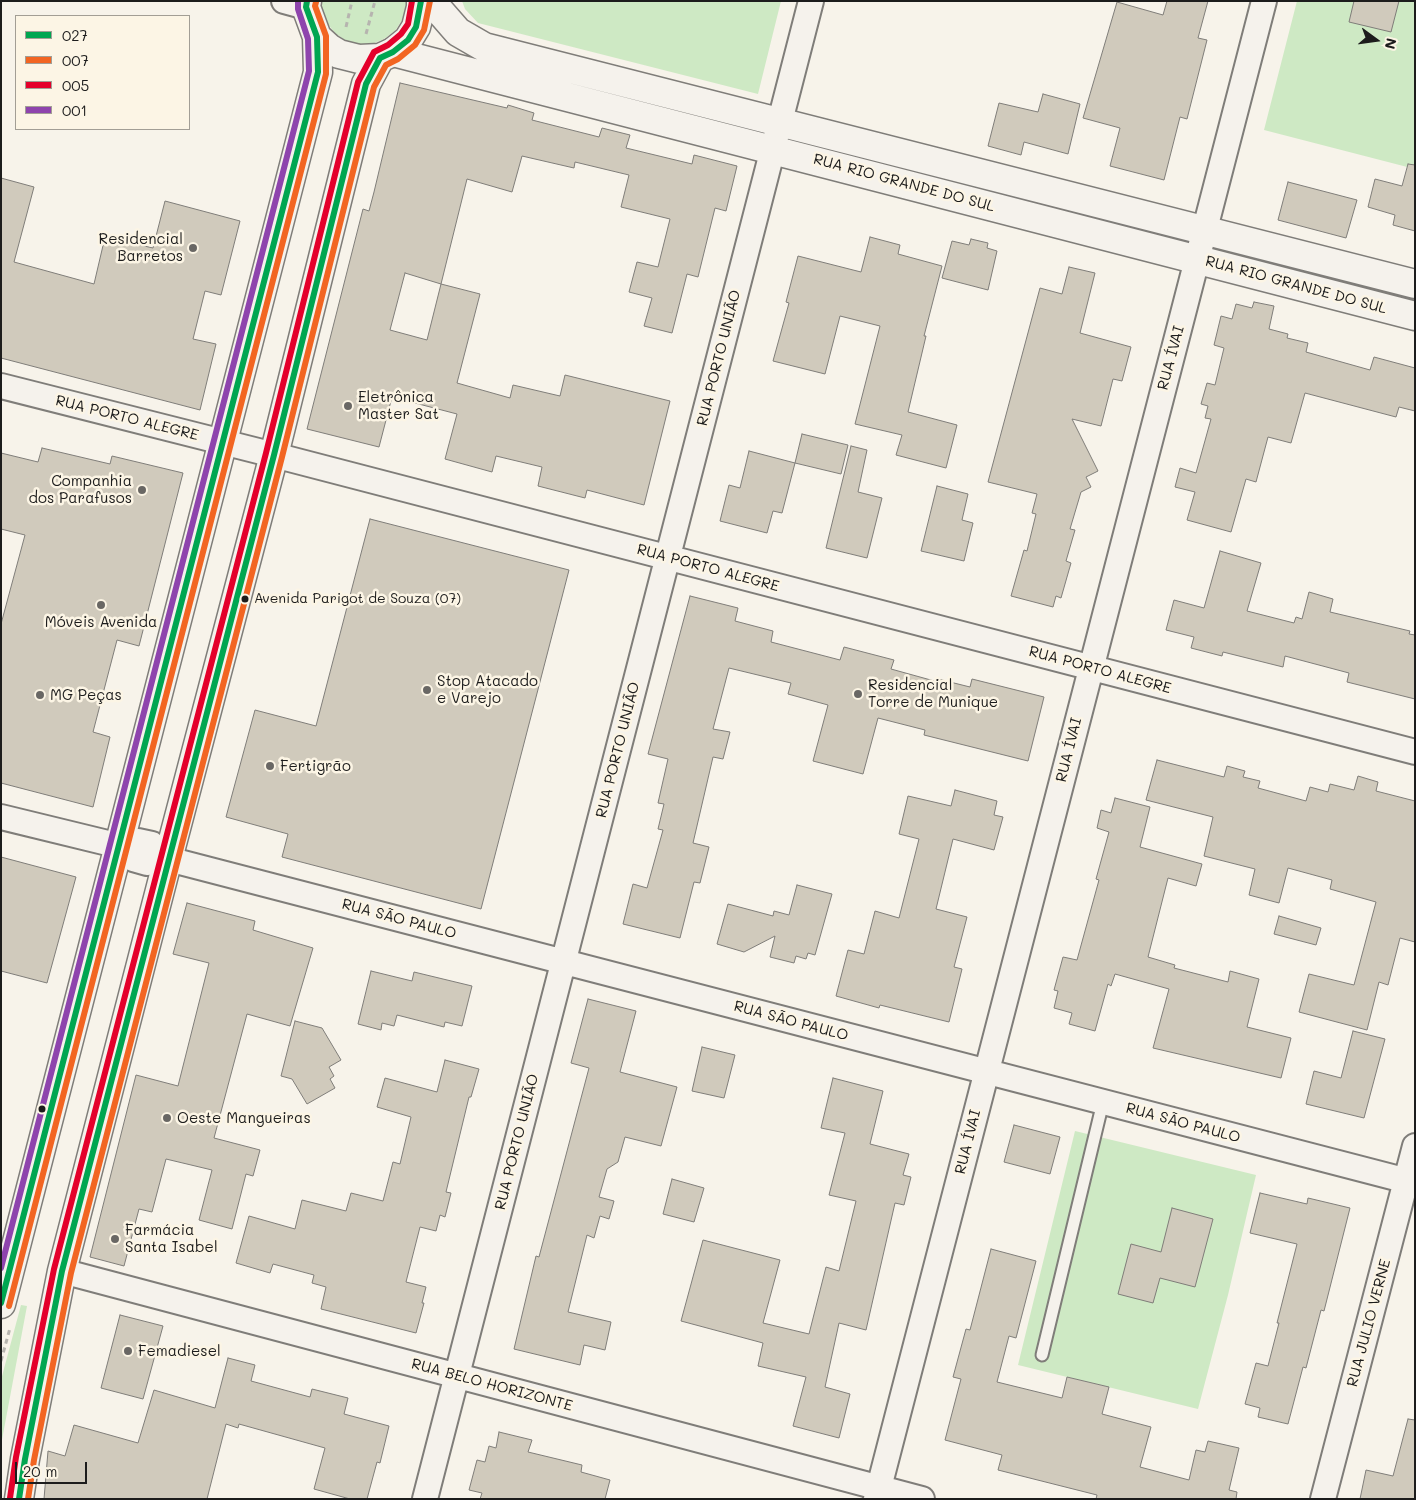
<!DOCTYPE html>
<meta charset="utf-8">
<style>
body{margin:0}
#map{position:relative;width:1416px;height:1500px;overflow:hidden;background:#f7f3ea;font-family:Mali,sans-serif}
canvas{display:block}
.frame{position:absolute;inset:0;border:2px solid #1c1c1c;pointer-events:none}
.legend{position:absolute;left:15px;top:15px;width:175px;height:115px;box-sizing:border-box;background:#fcf5e5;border:1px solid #a29e95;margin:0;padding:6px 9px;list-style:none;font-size:15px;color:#1c1c1c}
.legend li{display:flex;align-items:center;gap:10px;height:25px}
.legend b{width:25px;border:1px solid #a29e95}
.north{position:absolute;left:1351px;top:15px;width:50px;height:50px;-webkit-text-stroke:4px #fcf5e5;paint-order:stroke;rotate:104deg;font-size:14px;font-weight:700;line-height:20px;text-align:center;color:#1c1c1c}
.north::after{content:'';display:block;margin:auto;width:18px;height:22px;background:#1c1c1c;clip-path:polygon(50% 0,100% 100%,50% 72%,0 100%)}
.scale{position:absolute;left:15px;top:1462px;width:72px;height:22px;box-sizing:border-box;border:2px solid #1c1c1c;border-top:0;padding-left:6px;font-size:15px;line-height:18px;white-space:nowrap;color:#1c1c1c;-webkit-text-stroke:4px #fcf5e5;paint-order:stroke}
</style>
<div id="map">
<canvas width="1416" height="1500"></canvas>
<div class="frame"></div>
<ul class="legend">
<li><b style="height:6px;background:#00a651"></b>027</li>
<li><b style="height:6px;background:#f26522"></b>007</li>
<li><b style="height:6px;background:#e4002b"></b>005</li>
<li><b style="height:6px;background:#8e44ad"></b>001</li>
</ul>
<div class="north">N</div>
<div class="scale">20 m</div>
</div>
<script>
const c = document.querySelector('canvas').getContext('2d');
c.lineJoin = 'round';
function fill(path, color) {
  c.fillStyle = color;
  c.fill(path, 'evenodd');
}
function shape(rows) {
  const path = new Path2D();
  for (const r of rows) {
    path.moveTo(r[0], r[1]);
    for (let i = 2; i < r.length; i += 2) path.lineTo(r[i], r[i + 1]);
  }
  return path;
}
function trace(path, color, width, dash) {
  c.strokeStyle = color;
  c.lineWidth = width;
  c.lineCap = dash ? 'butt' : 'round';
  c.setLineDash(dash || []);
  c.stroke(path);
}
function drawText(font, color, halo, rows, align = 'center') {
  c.font = font + ' Mali,sans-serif';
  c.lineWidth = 5;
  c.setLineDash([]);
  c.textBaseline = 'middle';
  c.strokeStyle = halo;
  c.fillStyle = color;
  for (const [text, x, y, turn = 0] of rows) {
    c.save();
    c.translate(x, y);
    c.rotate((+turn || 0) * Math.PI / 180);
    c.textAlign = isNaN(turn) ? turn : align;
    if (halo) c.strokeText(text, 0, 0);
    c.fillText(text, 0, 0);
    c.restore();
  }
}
const green = shape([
 [322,1,406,1,406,6,402,20,395,31,384,39,372,44,359,44,346,41,335,33,327,23,322,11],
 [462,1,781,1,758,94,478,23,465,9],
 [1297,1,1415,1,1415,169,1264,130],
 [1075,1131,1256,1175,1228,1295,1198,1409,1018,1365],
 [21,1305,27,1306,1,1445,1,1380]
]);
const building = shape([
 [1167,1,1208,1,1198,38,1207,40,1187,119,1180,117,1164,180,1110,166,1120,128,1083,118,1117,2,1163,15,1167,1],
 [1354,1,1399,1,1391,32,1349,22,1354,1],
 [400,83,507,108,508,105,534,113,532,120,599,137,602,128,630,135,626,148,692,164,694,155,737,166,726,211,715,208,698,277,687,274,672,333,644,326,652,298,629,292,637,262,658,267,670,219,621,207,629,175,575,162,574,168,522,156,512,192,467,179,441,284,480,294,457,383,510,398,513,385,560,396,565,375,670,401,644,505,587,490,585,498,538,486,542,467,496,456,492,472,445,459,457,414,392,397,379,447,307,429,363,209,369,211,374,192,400,83],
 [405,273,441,284,427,340,390,330,405,273],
 [1043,94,1080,104,1068,154,1024,142,1021,155,988,146,999,103,1038,112,1043,94],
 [1408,164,1415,165,1415,231,1393,225,1395,215,1368,207,1375,179,1402,186,1408,164],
 [1,178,34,187,14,262,94,284,105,237,153,248,165,201,240,221,221,295,205,291,193,339,216,344,200,410,1,358,1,178],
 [1288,182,1357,200,1346,238,1278,220,1288,182],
 [870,237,900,245,898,254,942,266,924,336,926,336,908,412,957,425,946,468,896,455,902,435,855,424,880,326,840,316,825,374,773,361,789,303,786,302,798,256,861,272,870,237],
 [971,239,988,243,987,248,997,251,988,290,942,278,952,241,969,245,971,239],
 [1069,267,1095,273,1080,333,1131,347,1122,381,1113,379,1101,426,1072,419,1098,471,1086,477,1091,487,1081,492,1070,529,1075,530,1066,561,1071,563,1061,598,1056,596,1053,607,1011,596,1024,550,1027,551,1036,514,1032,513,1037,494,988,482,1040,288,1062,294,1069,267],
 [1254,302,1274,306,1269,329,1288,334,1287,338,1308,343,1306,352,1370,370,1374,357,1415,368,1415,411,1399,407,1396,417,1305,393,1291,443,1268,437,1256,482,1246,479,1231,532,1187,520,1195,492,1175,487,1180,468,1196,473,1211,419,1205,418,1208,406,1201,404,1207,383,1215,385,1224,348,1214,345,1221,316,1232,319,1236,304,1252,308,1254,302],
 [802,434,848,445,841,474,795,463,802,434],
 [851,446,867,450,858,492,882,498,867,558,826,548,851,446],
 [42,448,110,464,112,456,183,473,139,646,117,640,93,732,110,737,93,807,1,783,1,624,25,535,1,529,1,453,38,462,42,448],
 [749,451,795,463,782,513,773,511,767,533,720,521,729,485,740,488,749,451],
 [937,486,968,494,962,520,973,523,964,561,921,551,937,486],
 [370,519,569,570,481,909,282,857,288,834,226,817,255,710,316,726,370,519],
 [1220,551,1261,563,1247,611,1294,623,1296,617,1302,619,1309,592,1333,599,1330,612,1410,631,1409,634,1415,635,1415,699,1347,682,1349,673,1285,656,1283,667,1223,652,1222,656,1191,648,1194,637,1166,630,1174,600,1204,608,1220,551],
 [690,596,738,608,735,621,773,631,771,642,840,660,844,647,894,660,891,669,938,682,938,679,970,687,972,679,1044,697,1028,761,924,735,925,730,878,718,863,774,813,761,828,705,788,694,791,683,729,668,713,729,730,732,723,759,713,757,693,843,709,847,700,883,694,882,680,938,623,924,633,884,647,888,663,830,658,829,664,804,658,803,668,759,648,754,690,596],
 [1157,760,1224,777,1227,766,1245,771,1243,777,1260,781,1258,788,1306,801,1310,787,1328,792,1330,784,1354,790,1358,776,1378,782,1376,791,1415,801,1415,942,1400,938,1388,985,1379,982,1367,1030,1299,1012,1309,974,1354,985,1376,902,1330,889,1332,880,1288,868,1279,903,1249,895,1255,869,1204,856,1213,817,1146,800,1157,760],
 [955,790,997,801,994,815,1003,817,994,850,953,839,936,909,967,917,954,967,962,969,949,1022,880,1005,879,1008,836,996,848,950,864,954,875,911,899,918,919,839,899,834,908,796,951,806,955,790],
 [1115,798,1150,807,1140,847,1202,864,1196,886,1168,878,1148,957,1175,965,1174,968,1228,982,1230,971,1259,979,1247,1027,1291,1038,1281,1078,1153,1048,1169,989,1115,974,1111,986,1108,984,1095,1031,1069,1024,1072,1013,1054,1008,1058,991,1054,990,1063,957,1077,960,1099,880,1096,879,1109,832,1097,828,1101,810,1111,813,1115,798],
 [1,857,76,877,47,983,1,971,1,857],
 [797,885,832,894,815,955,808,953,806,959,796,956,794,963,770,957,775,936,744,952,717,944,728,904,773,916,774,911,789,915,797,885],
 [187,903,255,921,253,930,313,948,290,1026,247,1014,214,1138,260,1150,253,1176,246,1174,232,1229,199,1220,212,1170,166,1159,152,1212,139,1209,124,1266,90,1257,136,1075,178,1086,209,963,173,954,187,903],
 [1279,916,1321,928,1316,945,1274,934,1279,916],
 [371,971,412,981,414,972,472,986,462,1026,445,1022,444,1027,397,1015,394,1026,382,1023,381,1030,358,1024,371,971],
 [588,999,636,1011,620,1072,677,1087,661,1146,625,1137,618,1162,607,1169,599,1197,614,1201,609,1219,600,1216,594,1238,587,1235,568,1312,611,1322,605,1350,584,1345,580,1365,514,1349,536,1256,539,1257,589,1068,571,1063,588,999],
 [295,1021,322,1028,341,1060,329,1067,334,1076,330,1079,335,1088,307,1104,292,1079,281,1076,295,1021],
 [1353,1031,1385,1039,1364,1118,1306,1104,1314,1071,1341,1078,1353,1031],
 [702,1047,735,1055,724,1098,692,1091,702,1047],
 [445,1060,479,1069,471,1097,469,1097,446,1192,451,1193,445,1217,440,1215,436,1231,420,1227,406,1282,426,1287,422,1303,424,1303,416,1333,321,1309,326,1287,312,1283,314,1275,273,1264,270,1273,236,1263,249,1216,295,1229,302,1200,346,1211,351,1193,383,1201,393,1162,400,1164,411,1117,377,1107,385,1078,437,1092,445,1060],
 [833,1078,883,1091,870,1144,909,1154,903,1175,911,1177,904,1205,895,1203,866,1330,839,1323,825,1387,850,1394,839,1438,793,1426,806,1377,758,1366,763,1343,681,1321,703,1240,780,1260,763,1323,809,1334,826,1267,839,1271,856,1201,829,1195,845,1133,821,1128,833,1078],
 [1014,1125,1060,1137,1050,1174,1004,1162,1014,1125],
 [672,1179,704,1188,694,1222,663,1214,672,1179],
 [1260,1193,1307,1204,1308,1198,1350,1208,1324,1311,1321,1310,1306,1368,1303,1367,1288,1424,1258,1417,1260,1408,1245,1404,1256,1363,1268,1366,1279,1323,1277,1323,1297,1244,1250,1233,1260,1193],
 [1172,1208,1213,1219,1195,1287,1160,1278,1153,1303,1118,1294,1131,1244,1161,1252,1172,1208],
 [991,1249,1036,1261,1016,1338,1009,1336,997,1382,1062,1398,1067,1377,1109,1387,1102,1414,1151,1427,1140,1467,1189,1480,1196,1450,1205,1452,1208,1441,1239,1448,1229,1490,1237,1492,1236,1499,1096,1499,1097,1495,998,1470,1002,1455,945,1440,961,1379,953,1377,966,1329,970,1330,991,1249],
 [120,1315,163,1326,143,1399,101,1388,120,1315],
 [228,1358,255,1365,251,1381,310,1397,312,1389,348,1398,344,1414,389,1426,380,1463,377,1462,367,1499,350,1499,314,1489,325,1448,239,1424,238,1428,226,1424,207,1499,44,1499,48,1451,65,1456,74,1425,138,1443,154,1390,215,1408,228,1358],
 [1408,1419,1415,1420,1415,1499,1360,1499,1366,1470,1393,1476,1408,1419],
 [499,1432,532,1440,528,1452,582,1465,581,1472,610,1480,605,1499,480,1499,482,1493,469,1490,477,1460,485,1462,489,1446,496,1448,499,1432]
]);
const path = shape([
 [346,27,352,1],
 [366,34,375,1],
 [1,1361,10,1328]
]);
const service = shape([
 [1042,1355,1103,1102]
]);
const minor = shape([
 [284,1,306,7],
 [1,386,274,455,1415,752],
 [1,817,120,846],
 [120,846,133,859,147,863,168,859,1415,1183],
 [120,846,138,841,152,844,168,859],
 [62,1271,922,1499],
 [425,1499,811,1],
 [876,1499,1264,1],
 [1323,1499,1415,1146]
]);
const tertiary = shape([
 [431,1,458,32,484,47,1415,284],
 [393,52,1415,316]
]);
const primary = shape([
 [307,1,306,7,317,37,329,48,339,54,359,59,380,58,393,52,408,40,416,27,421,7,421,1],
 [1,1304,318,72,317,37],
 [19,1499,25,1459,62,1271,168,859,274,455,366,84,380,58]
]);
const bus1 = shape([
 [1,1303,318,72,317,37,306,7,307,1],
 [19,1499,25,1459,62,1271,274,455,366,84,380,58,393,52,408,40,416,27,421,1]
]);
const bus2 = shape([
 [9,1306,326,74,326,36,315,6,316,2],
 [28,1499,34,1460,71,1273,282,457,374,87,386,65,398,59,415,45,424,30,430,1]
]);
const bus3 = shape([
 [10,1498,16,1457,54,1269,266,453,358,82,374,52,388,45,401,34,408,24,412,1]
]);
const bus4 = shape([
 [1,1268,309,71,308,39,298,9,298,1]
]);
const markers = [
 [193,248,5,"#696764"],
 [348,406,5,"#696764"],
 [142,490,5,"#696764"],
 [245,599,4.5,"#1c1c1c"],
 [101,605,5,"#696764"],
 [427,690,5,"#696764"],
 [858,694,5,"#696764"],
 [40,695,5,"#696764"],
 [270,766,5,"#696764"],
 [42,1109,4.5,"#1c1c1c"],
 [167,1118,5,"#696764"],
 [115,1239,5,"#696764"],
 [128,1351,5,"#696764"]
];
const busNames = [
 ["Avenida Parigot de Souza (07)",254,599]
];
const streetNames = [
 ["RUA RIO GRANDE DO SUL",904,183,15],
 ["RUA RIO GRANDE DO SUL",1296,285,15],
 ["RUA PORTO UNIÃO",719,358,-76],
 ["RUA ÍVAI",1171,358,-75],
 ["RUA PORTO ALEGRE",127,418,14],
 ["RUA PORTO ALEGRE",708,568,15],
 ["RUA PORTO ALEGRE",1100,670,15],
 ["RUA PORTO UNIÃO",618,750,-76],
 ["RUA ÍVAI",1069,750,-76],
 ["RUA SÃO PAULO",399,919,15],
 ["RUA SÃO PAULO",791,1021,15],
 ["RUA SÃO PAULO",1183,1123,15],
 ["RUA PORTO UNIÃO",517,1142,-76],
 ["RUA ÍVAI",968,1142,-76],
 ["RUA JULIO VERNE",1369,1323,-75],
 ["RUA BELO HORIZONTE",492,1385,15]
];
const poiNames = [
 ["Residencial",183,239,"right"],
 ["Barretos",183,256,"right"],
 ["Eletrônica",358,397],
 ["Master Sat",358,414],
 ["Companhia",132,481,"right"],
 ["dos Parafusos",132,498,"right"],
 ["Móveis Avenida",101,622,"center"],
 ["Stop Atacado",437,681],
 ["e Varejo",437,698],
 ["Residencial",868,685],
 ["Torre de Munique",868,702],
 ["MG Peças",50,695],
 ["Fertigrão",280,766],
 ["Oeste Mangueiras",177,1118],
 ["Farmácia",125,1230],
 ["Santa Isabel",125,1247],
 ["Femadiesel",138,1351]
];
fill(green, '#cee9c4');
fill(building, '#d0cabc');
trace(building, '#7f7d79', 1);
trace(service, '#7f7d79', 15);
trace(minor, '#7f7d79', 28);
trace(tertiary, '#7f7d79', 31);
trace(primary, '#7f7d79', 31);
trace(path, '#b6b4af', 3, [5, 4]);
trace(service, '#f5f2ec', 11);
trace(minor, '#f5f2ec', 24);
trace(tertiary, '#f5f2ec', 28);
trace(primary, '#f5f2ec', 28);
trace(bus1, '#00a651', 6);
trace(bus2, '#f26522', 6);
trace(bus3, '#e4002b', 6);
trace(bus4, '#8e44ad', 6);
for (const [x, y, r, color] of markers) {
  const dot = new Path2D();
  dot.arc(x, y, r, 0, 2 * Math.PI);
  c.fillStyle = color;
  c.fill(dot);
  trace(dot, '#fcf5e5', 2);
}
drawText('14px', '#1c1c1c', '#fcf5e5', busNames, 'left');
drawText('15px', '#1c1c1c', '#fcf5e5', streetNames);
drawText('15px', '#1c1c1c', '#fcf5e5', poiNames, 'left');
</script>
